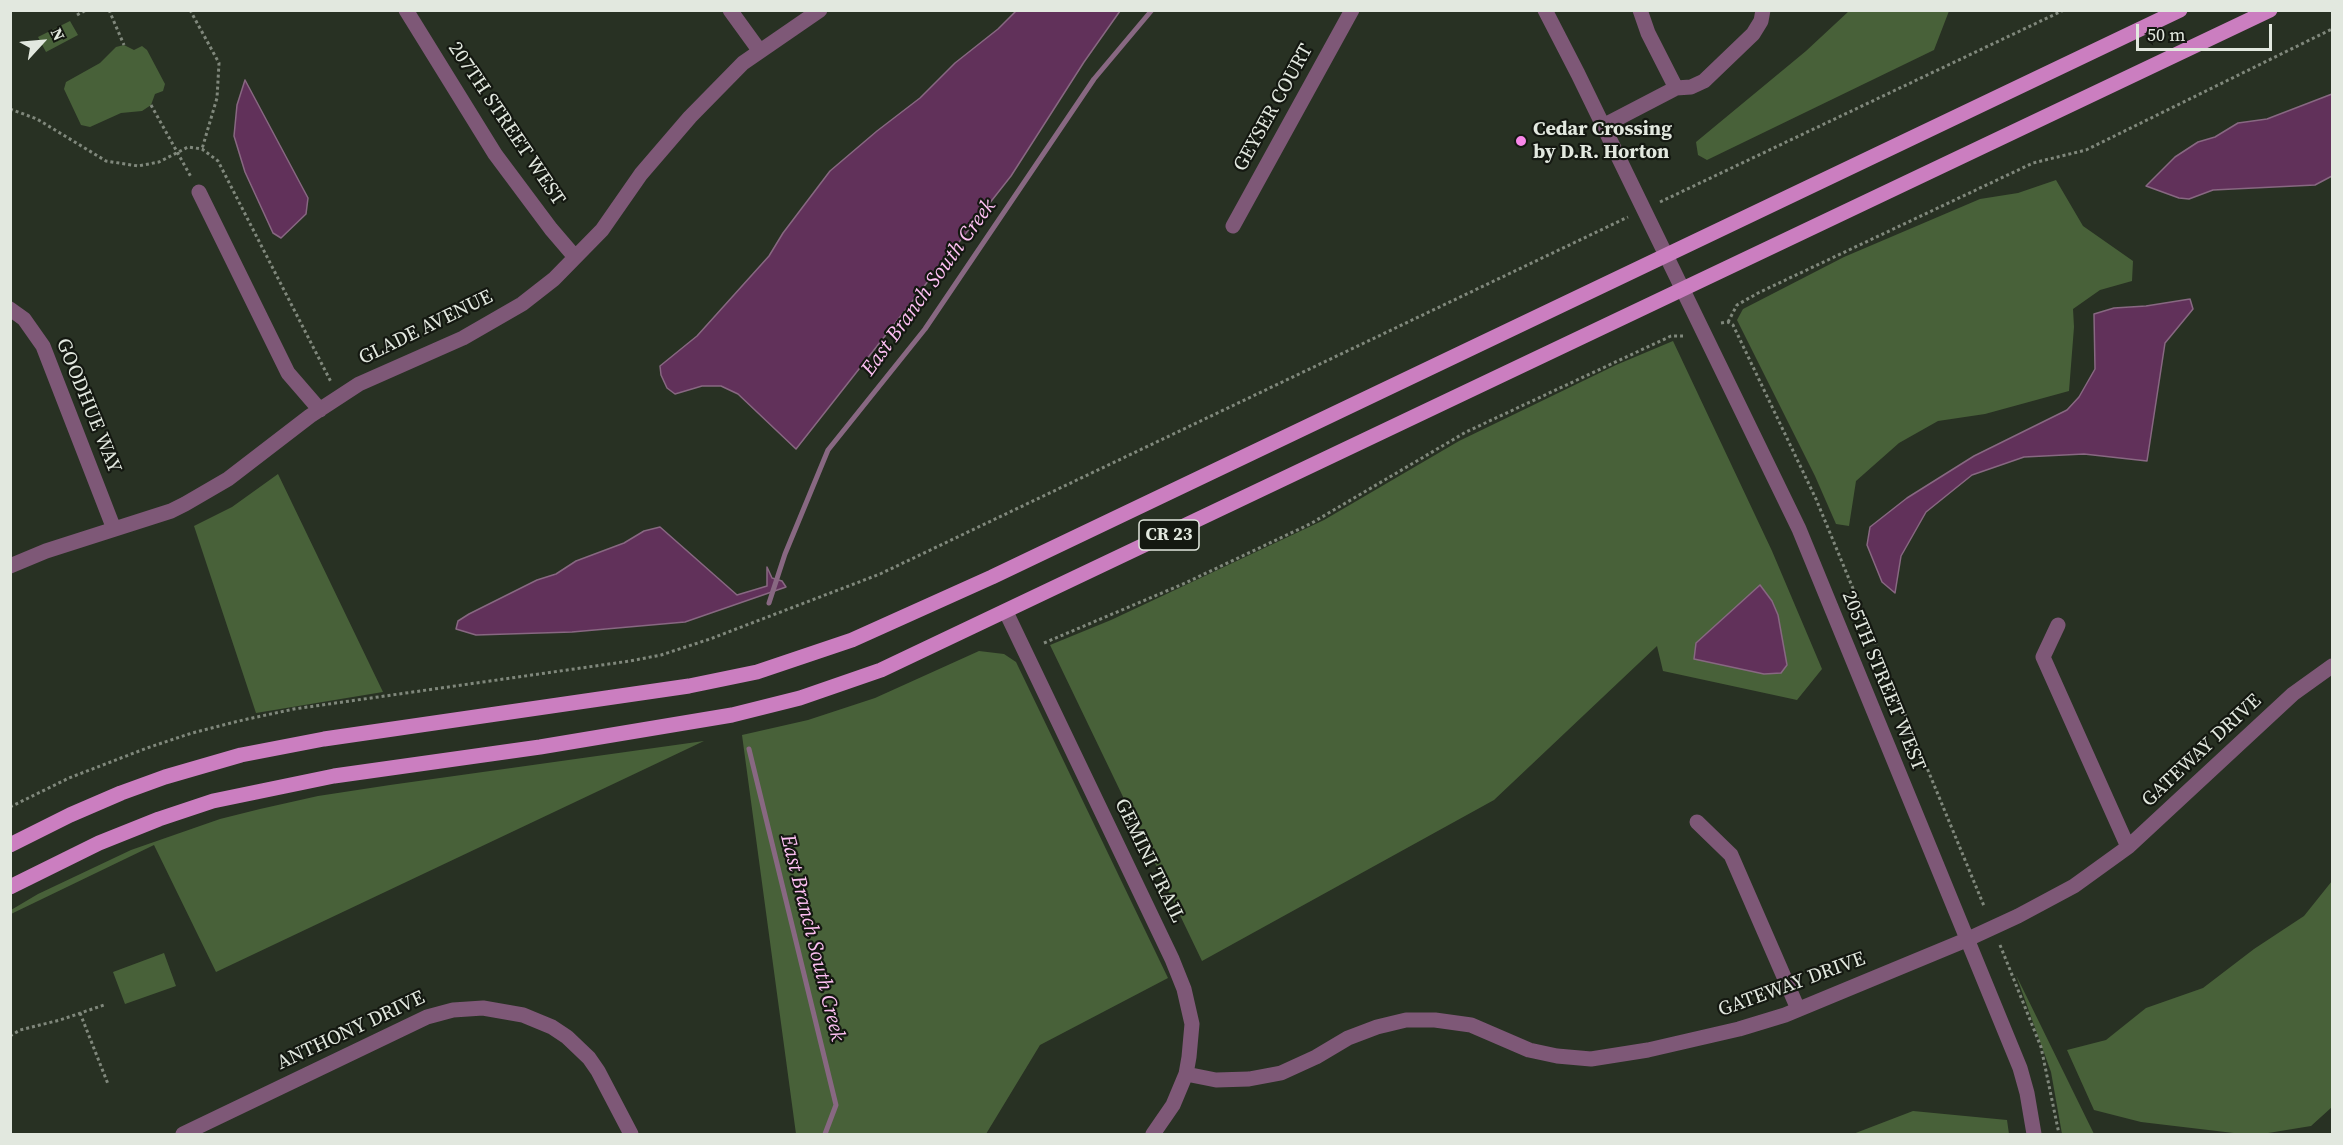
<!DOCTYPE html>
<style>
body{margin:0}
#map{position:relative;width:2343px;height:1145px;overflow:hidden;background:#283123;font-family:"Source Serif 4",serif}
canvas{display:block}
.frame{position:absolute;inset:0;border:12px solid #e2e8df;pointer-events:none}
.north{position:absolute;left:12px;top:12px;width:60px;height:60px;-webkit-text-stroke:4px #141811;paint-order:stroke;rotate:64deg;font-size:16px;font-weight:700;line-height:24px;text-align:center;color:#e2e8df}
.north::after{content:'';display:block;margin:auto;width:21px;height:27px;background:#e2e8df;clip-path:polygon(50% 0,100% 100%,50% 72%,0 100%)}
.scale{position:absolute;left:2136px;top:24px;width:136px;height:27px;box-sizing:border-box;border:3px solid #e2e8df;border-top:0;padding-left:8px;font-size:18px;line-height:21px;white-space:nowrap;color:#e2e8df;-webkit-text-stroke:4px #141811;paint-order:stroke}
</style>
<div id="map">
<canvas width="2343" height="1145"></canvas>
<div class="frame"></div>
<div class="north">N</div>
<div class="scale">50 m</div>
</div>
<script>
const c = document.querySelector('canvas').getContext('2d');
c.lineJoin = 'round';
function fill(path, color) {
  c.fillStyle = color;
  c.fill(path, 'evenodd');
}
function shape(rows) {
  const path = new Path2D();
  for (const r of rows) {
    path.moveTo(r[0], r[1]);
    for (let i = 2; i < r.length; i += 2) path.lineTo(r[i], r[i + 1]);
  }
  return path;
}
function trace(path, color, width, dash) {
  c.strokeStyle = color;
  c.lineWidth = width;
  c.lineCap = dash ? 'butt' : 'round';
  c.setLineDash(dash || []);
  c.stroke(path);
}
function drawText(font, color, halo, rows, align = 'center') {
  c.font = font + ' "Source Serif 4",serif';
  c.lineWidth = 4.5;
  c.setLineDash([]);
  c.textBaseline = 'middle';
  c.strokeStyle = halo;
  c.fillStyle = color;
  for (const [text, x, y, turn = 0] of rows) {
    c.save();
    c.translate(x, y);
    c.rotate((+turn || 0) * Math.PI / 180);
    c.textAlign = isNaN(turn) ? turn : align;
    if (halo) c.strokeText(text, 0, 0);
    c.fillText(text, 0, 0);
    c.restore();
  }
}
const green = shape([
 [1849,11,1949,11,1934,50,1707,160,1698,155,1696,142,1806,51],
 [70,21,78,35,46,52,38,37],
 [124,45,134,50,142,46,147,50,165,84,163,91,155,94,151,105,142,111,121,113,90,127,81,125,64,89,66,82,100,63,116,47],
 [2056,180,2083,226,2133,261,2132,281,2100,290,2073,309,2074,327,2069,391,1985,414,1938,421,1899,443,1856,481,1849,526,1836,524,1815,476,1737,320,1743,309,1844,257,1980,199,2018,193],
 [1673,341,1772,551,1822,669,1797,700,1663,671,1657,646,1494,800,1202,961,1050,645,1111,620,1324,520,1459,441,1616,365],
 [1761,586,1772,601,1778,615,1787,665,1697,643],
 [278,474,383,692,256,713,194,526,232,507],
 [979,651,1004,654,1016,662,1168,978,1040,1045,986,1134,796,1134,742,735,808,720,875,698],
 [704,741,216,972,154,845,11,914,11,910,38,894,131,850,220,819,260,809,318,796,390,785],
 [2332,881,2332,1107,2311,1126,2262,1134,2242,1134,2141,1122,2094,1110,2067,1050,2106,1040,2146,1008,2203,988,2254,949,2304,916],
 [164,953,176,986,125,1004,113,972],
 [2016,975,2094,1134,2062,1134,2051,1072],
 [1913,1111,2007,1120,2009,1134,1853,1134]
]);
const water = shape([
 [1016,11,1120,11,1084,62,1011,176,796,449,738,394,721,386,702,386,675,394,667,388,661,375,660,366,697,336,769,256,783,233,830,171,877,131,920,98,955,63,998,29,1016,11],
 [245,80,308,198,306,214,281,238,273,233,245,172,234,136,237,105,245,80],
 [2332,94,2332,176,2315,185,2213,190,2189,199,2179,198,2146,186,2175,157,2198,142,2215,137,2238,123,2267,119,2332,94],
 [2190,299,2193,309,2165,343,2147,461,2084,454,2024,457,1972,475,1926,512,1901,556,1895,593,1882,582,1867,545,1870,527,1907,498,1974,456,2067,410,2079,397,2095,369,2094,314,2114,308,2146,306,2190,299],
 [660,527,737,595,767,586,767,567,772,578,782,581,786,587,685,622,572,632,476,635,456,629,458,621,469,614,537,580,556,574,576,561,624,543,644,531,660,527],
 [1760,585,1772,601,1778,615,1787,665,1781,673,1764,674,1694,659,1696,643,1760,585]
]);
const stream = shape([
 [769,603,785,554,828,450,925,329,1094,79,1152,10],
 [749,749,836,1105,825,1134]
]);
const path = shape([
 [109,10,124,45],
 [190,10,219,63,217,98,202,149],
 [77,15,86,10],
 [151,105,191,177],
 [10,109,37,119,106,161,138,166,159,162,188,147,202,149,218,161,331,382],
 [1660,202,2064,10],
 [1728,322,1737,305,1758,293,2033,163,2086,150,2332,29],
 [1721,323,1728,322,1733,325,1816,499,1984,906],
 [1044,643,1183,584,1310,524,1466,432,1671,336,1683,336],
 [10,807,69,778,147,748,192,733,243,720,294,709,630,661,661,655,710,639,880,574,1628,217],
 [2000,945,2041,1047,2059,1134],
 [80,1013,108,1084],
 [10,1036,20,1030,60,1020,104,1005]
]);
const minor = shape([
 [406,10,495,154,551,229,575,257],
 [730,10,759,50],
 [1545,10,1578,74,1799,529,2020,1068,2027,1093,2034,1134],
 [1640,10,1648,33,1676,88],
 [1603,126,1676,88,1691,87,1704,81,1753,34,1761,21,1763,10],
 [199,192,288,373,320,410],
 [1233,226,1352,10],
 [10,309,24,319,43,346,114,529],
 [10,566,46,551,171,511,185,504,228,479,310,416,359,384,463,338,522,304,554,279,602,230,641,174,690,117,743,63,820,10],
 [1006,612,1172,959,1184,989,1192,1024,1189,1057,1186,1074,1173,1105,1153,1134],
 [2058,625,2043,657,2128,847],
 [1697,822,1731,855,1798,1009],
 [1186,1074,1216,1080,1249,1079,1281,1073,1316,1057,1348,1038,1377,1027,1406,1020,1435,1020,1471,1025,1529,1050,1557,1056,1591,1059,1648,1050,1739,1029,1785,1015,1966,940,2018,916,2074,886,2128,847,2293,694,2332,666],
 [183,1134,427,1017,453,1010,483,1008,523,1015,552,1027,567,1037,589,1058,598,1071,631,1134]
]);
const major = shape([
 [10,845,70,815,121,793,165,777,241,755,324,739,689,686,757,672,852,640,992,577,2180,10],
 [10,887,99,843,159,819,213,801,334,776,540,747,732,715,800,698,881,670,2270,10]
]);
const markers = [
 [1521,141,6,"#f987e9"]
];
const shields = [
 [1169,535,60]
];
const shieldNames = [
 ["CR 23",1169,535]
];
const streetNames = [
 ["GEYSER COURT",1274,108,-61],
 ["207TH STREET WEST",506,124,56],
 ["GLADE AVENUE",426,328,-26],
 ["GOODHUE WAY",88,406,68],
 ["205TH STREET WEST",1883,681,68],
 ["GATEWAY DRIVE",2202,751,-43],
 ["GEMINI TRAIL",1149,861,64],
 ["GATEWAY DRIVE",1792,985,-20],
 ["ANTHONY DRIVE",351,1031,-25]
];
const poiNames = [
 ["Cedar Crossing",1533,130],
 ["by D.R. Horton",1533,153]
];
const waterNames = [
 ["East Branch South Creek",929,288,-54],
 ["East Branch South Creek",812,938,76]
];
fill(green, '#486139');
fill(water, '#61315a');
trace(water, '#886882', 1.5);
trace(stream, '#886882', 5);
trace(path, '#80887c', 3, [3, 3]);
trace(minor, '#7e5877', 15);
trace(major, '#cb7ec0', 15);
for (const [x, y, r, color] of markers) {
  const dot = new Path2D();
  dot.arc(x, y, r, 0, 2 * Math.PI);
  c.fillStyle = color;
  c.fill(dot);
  trace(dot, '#141811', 2);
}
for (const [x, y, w] of shields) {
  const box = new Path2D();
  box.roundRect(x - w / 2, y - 15, w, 30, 4.5);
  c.fillStyle = '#141811';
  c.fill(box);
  trace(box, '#e2e8df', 1.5);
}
drawText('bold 18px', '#e2e8df', null, shieldNames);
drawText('20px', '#e2e8df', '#141811', streetNames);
drawText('bold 20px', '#e2e8df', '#141811', poiNames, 'left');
drawText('italic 21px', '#fec0f3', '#141811', waterNames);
</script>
